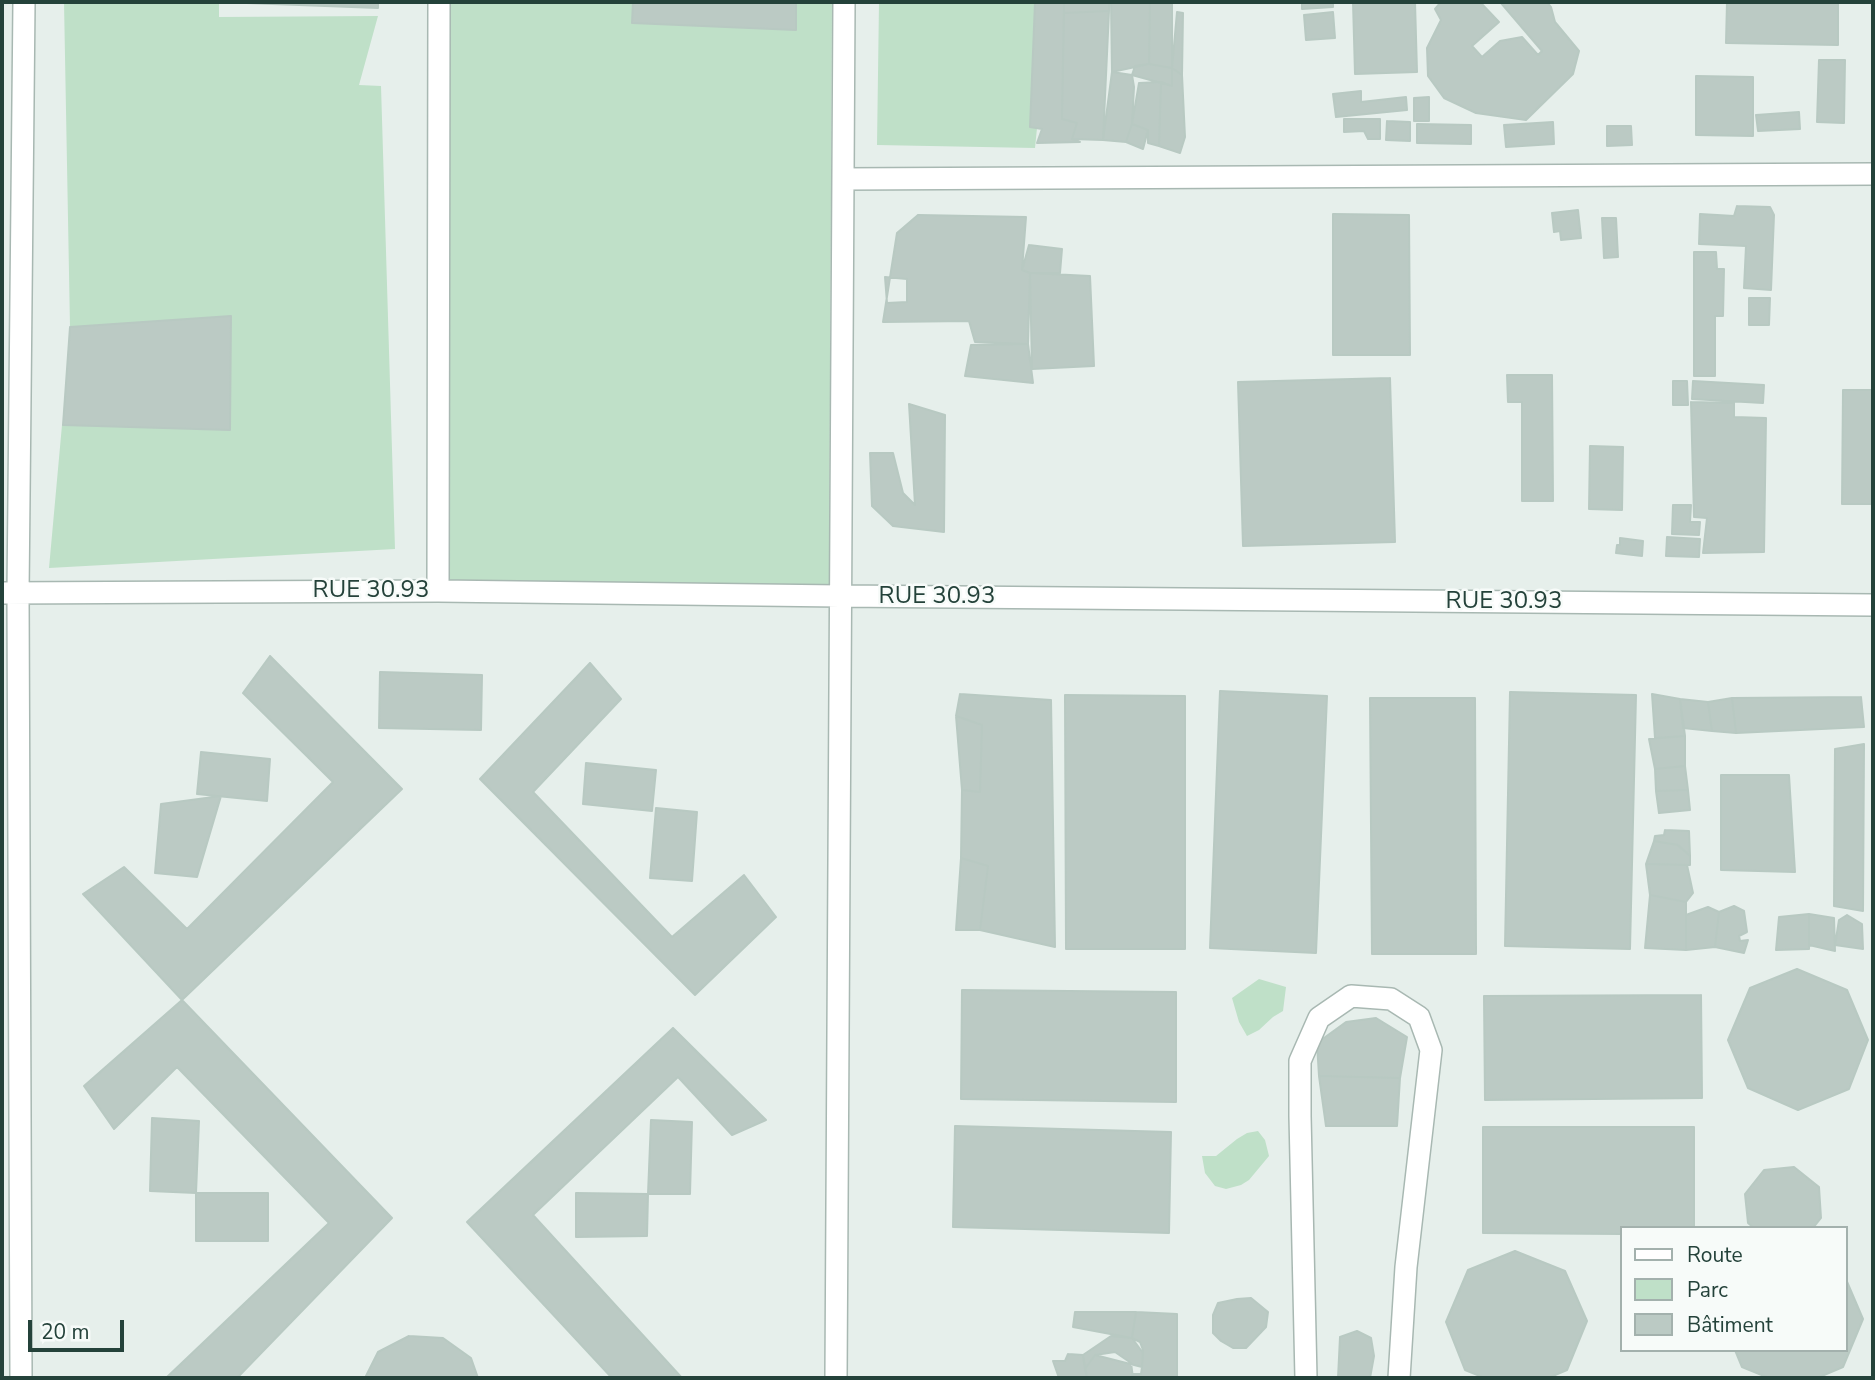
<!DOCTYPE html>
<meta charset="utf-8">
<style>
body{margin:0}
#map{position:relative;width:1875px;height:1380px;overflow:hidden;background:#e6efeb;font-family:"Nunito Sans",sans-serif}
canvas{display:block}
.frame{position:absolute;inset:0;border:4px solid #24423a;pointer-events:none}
.legend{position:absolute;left:1620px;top:1226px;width:228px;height:126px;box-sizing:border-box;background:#f7fbf9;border:2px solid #a3b1ad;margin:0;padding:9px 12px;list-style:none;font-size:21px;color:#24423a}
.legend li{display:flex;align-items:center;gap:14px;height:35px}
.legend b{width:35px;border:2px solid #a3b1ad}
.scale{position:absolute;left:28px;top:1320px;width:96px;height:32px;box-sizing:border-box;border:4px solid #24423a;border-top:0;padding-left:9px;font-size:21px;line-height:24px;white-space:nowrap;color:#24423a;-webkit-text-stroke:5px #f7fbf9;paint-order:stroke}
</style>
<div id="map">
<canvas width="1875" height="1380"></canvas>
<div class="frame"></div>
<ul class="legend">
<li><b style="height:9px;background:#fff"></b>Route</li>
<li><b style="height:19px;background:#bfe0c8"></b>Parc</li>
<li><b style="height:19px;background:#bbcac4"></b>Bâtiment</li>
</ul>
<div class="scale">20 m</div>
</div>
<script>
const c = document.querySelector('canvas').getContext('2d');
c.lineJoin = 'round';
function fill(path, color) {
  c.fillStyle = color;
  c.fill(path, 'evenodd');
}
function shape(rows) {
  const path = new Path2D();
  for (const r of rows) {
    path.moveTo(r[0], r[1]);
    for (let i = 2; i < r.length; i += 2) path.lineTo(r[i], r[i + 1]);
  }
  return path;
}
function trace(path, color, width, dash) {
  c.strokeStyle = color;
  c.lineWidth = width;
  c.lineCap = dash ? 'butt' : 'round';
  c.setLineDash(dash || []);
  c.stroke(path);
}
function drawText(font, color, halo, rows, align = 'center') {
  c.font = font + ' "Nunito Sans",sans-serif';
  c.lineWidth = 5;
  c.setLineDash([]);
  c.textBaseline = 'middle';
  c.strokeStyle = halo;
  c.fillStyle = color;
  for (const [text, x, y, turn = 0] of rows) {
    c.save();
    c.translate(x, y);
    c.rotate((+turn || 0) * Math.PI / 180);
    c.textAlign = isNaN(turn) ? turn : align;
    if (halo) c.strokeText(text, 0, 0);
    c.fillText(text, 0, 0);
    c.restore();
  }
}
const green = shape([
 [64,2,219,2,219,17,378,16,359,85,381,86,395,549,49,568,62,425,230,430,231,317,70,327],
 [440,2,832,2,829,596,439,580],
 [879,2,1037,2,1030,127,1037,128,1035,148,877,145],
 [1259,979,1286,987,1283,1011,1273,1017,1259,1030,1247,1036,1239,1022,1232,998],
 [1258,1131,1265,1140,1269,1156,1249,1180,1241,1185,1226,1189,1215,1186,1205,1173,1202,1156,1216,1156,1237,1139,1247,1133]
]);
const building = shape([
 [220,2,378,2,378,8,220,2],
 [633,2,796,2,796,30,632,23,633,2],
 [1035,2,1064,2,1062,119,1077,123,1072,139,1080,142,1037,143,1042,129,1030,127,1035,2],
 [1064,2,1109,2,1109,11,1064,13,1064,2],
 [1111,2,1150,2,1149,64,1112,72,1111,2],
 [1150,2,1172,2,1172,68,1149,64,1150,2],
 [1302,2,1333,2,1333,7,1302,9,1302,2],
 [1353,2,1415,2,1417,72,1355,74,1353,2],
 [1441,2,1480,2,1499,22,1472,46,1482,57,1500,41,1522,37,1538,55,1542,51,1501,3,1503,2,1547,2,1551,7,1555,22,1579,51,1573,74,1526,120,1476,113,1444,98,1428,76,1427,48,1441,20,1435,9,1441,2],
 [1727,2,1838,2,1838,45,1726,43,1727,2],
 [1109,11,1103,140,1072,139,1077,123,1062,119,1064,13,1109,11],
 [1177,12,1183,13,1182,75,1172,68,1177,12],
 [1333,12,1335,38,1306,40,1304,15,1333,12],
 [1819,60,1845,60,1844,123,1817,122,1819,60],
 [1149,64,1172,68,1172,86,1132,75,1135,66,1149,64],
 [1172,68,1182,75,1185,137,1180,153,1159,146,1161,82,1172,86,1172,68],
 [1112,72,1132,75,1134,87,1132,124,1126,142,1103,140,1112,72],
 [1696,76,1753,77,1753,136,1696,135,1696,76],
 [1161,82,1159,146,1148,143,1148,130,1132,124,1139,83,1161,82],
 [1361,91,1361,102,1406,97,1407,110,1336,117,1333,94,1361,91],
 [1429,97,1429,121,1414,121,1414,98,1429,97],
 [1799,112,1800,129,1758,131,1756,115,1799,112],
 [1344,119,1380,119,1380,139,1368,139,1364,131,1344,132,1344,119],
 [1387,121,1410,122,1410,141,1386,140,1387,121],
 [1553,122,1554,144,1506,147,1504,125,1553,122],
 [1132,124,1148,130,1143,149,1126,142,1132,124],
 [1417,124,1471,125,1471,144,1417,143,1417,124],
 [1607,126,1631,126,1632,145,1607,146,1607,126],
 [1737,206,1770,207,1774,215,1771,290,1744,288,1746,246,1699,244,1700,214,1734,216,1737,206],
 [1578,210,1581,238,1561,240,1560,231,1554,232,1552,213,1578,210],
 [1333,214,1409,215,1410,355,1333,355,1333,214],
 [918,215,1026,217,1022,270,1030,273,1028,344,975,342,969,321,883,322,897,233,918,215],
 [1602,218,1616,218,1618,257,1604,258,1602,218],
 [1029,245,1062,249,1060,273,1030,273,1022,270,1029,245],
 [1694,252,1716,252,1717,269,1724,269,1723,316,1715,316,1715,376,1694,376,1694,252],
 [1030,273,1090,276,1094,366,1032,369,1030,273],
 [885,277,907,279,907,302,887,303,885,277],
 [1749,298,1770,298,1769,325,1749,325,1749,298],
 [231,316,230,430,63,425,70,327,231,316],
 [1028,344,1033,383,965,376,971,345,1028,344],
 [1507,375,1552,375,1553,501,1522,501,1522,402,1508,402,1507,375],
 [1390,378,1395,542,1243,546,1238,382,1390,378],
 [1673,381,1687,381,1688,405,1673,405,1673,381],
 [1693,381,1764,385,1763,403,1692,399,1693,381],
 [1843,390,1873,390,1873,504,1842,504,1843,390],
 [1691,402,1734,403,1734,417,1766,418,1764,552,1703,553,1707,518,1694,517,1691,402],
 [909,404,945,415,944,532,893,526,872,506,870,453,893,453,903,493,915,505,909,404],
 [1590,446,1623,447,1622,510,1589,509,1590,446],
 [1673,505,1691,505,1690,522,1700,522,1699,535,1672,534,1673,505],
 [1667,537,1700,539,1699,557,1666,556,1667,537],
 [1620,538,1643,541,1642,556,1616,553,1617,545,1620,545,1620,538],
 [270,656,402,789,182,1000,83,894,124,867,187,929,333,782,243,693,270,656],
 [590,663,621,699,533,792,672,937,744,875,776,917,695,995,480,779,590,663],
 [380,672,482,675,481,730,379,728,380,672],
 [1220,691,1327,696,1316,953,1210,948,1220,691],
 [1510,692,1636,695,1630,949,1505,946,1510,692],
 [960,694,1051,700,1055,947,980,930,988,866,961,858,962,790,980,792,982,725,956,716,960,694],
 [1652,694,1680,699,1685,736,1655,738,1652,694],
 [1065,695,1185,696,1185,949,1066,949,1065,695],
 [1861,697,1864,727,1736,733,1732,698,1861,697],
 [1370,698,1475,698,1476,954,1372,954,1370,698],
 [1732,698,1736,733,1712,731,1708,702,1732,698],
 [1680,699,1708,702,1712,731,1683,728,1680,699],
 [956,716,982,725,980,792,962,790,956,716],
 [1685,736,1685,766,1655,769,1649,739,1685,736],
 [1864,744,1863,911,1834,906,1835,749,1864,744],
 [201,752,270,759,267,801,197,794,201,752],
 [586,763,656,770,652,811,583,804,586,763],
 [1685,766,1688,790,1656,791,1655,769,1685,766],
 [1721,775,1789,775,1795,872,1721,870,1721,775],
 [1688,790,1690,810,1659,813,1656,791,1688,790],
 [221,796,197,877,155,873,161,804,221,796],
 [656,808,697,812,692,881,650,878,656,808],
 [1665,830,1689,831,1690,856,1678,845,1654,841,1655,836,1664,835,1665,830],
 [1654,841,1678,845,1690,856,1690,865,1646,864,1654,841],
 [961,858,988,866,980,930,956,930,961,858],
 [1646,864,1687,865,1693,893,1686,902,1650,895,1646,864],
 [1650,895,1686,902,1686,950,1645,948,1650,895],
 [1734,906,1744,911,1747,932,1739,936,1740,941,1748,940,1744,953,1715,947,1719,912,1734,906],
 [1708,907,1719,912,1715,947,1686,950,1686,915,1708,907],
 [1809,914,1809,949,1776,950,1779,917,1809,914],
 [1809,914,1834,918,1835,951,1809,945,1809,914],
 [1847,915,1862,924,1863,949,1835,945,1839,920,1847,915],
 [1797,969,1847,990,1868,1040,1849,1089,1798,1110,1748,1088,1728,1040,1750,988,1797,969],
 [962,990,1176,992,1176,1102,961,1099,962,990],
 [1701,995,1702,1098,1485,1100,1484,996,1701,995],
 [182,1000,392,1218,237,1378,166,1378,329,1223,177,1067,114,1129,84,1086,182,1000],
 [1376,1018,1407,1037,1400,1078,1319,1076,1317,1043,1346,1022,1376,1018],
 [673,1028,766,1120,732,1135,678,1077,533,1215,682,1378,612,1378,467,1222,673,1028],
 [1319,1076,1400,1078,1397,1126,1326,1126,1319,1076],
 [152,1118,199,1121,196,1193,150,1191,152,1118],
 [651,1120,692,1122,690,1194,648,1194,651,1120],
 [955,1126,1171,1132,1169,1233,953,1227,955,1126],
 [1483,1127,1694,1127,1694,1228,1621,1228,1621,1234,1483,1233,1483,1127],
 [1794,1167,1819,1187,1821,1218,1813,1228,1754,1228,1748,1223,1745,1194,1764,1170,1794,1167],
 [196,1193,268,1193,268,1241,196,1241,196,1193],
 [576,1193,648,1194,647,1236,576,1237,576,1193],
 [1515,1251,1565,1271,1587,1321,1567,1370,1548,1378,1485,1378,1465,1370,1446,1322,1468,1270,1515,1251],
 [1845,1277,1863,1319,1843,1367,1817,1378,1769,1378,1742,1367,1735,1350,1845,1350,1845,1277],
 [1251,1298,1268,1312,1266,1327,1246,1348,1233,1348,1221,1341,1213,1333,1213,1315,1218,1303,1237,1299,1251,1298],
 [1075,1312,1136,1312,1132,1338,1073,1327,1075,1312],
 [1136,1312,1177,1314,1177,1378,1131,1378,1132,1374,1141,1374,1142,1367,1143,1350,1140,1342,1132,1338,1136,1312],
 [1357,1331,1371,1338,1374,1356,1370,1378,1338,1378,1340,1337,1357,1331],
 [409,1336,443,1338,471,1358,478,1378,365,1378,378,1352,409,1336],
 [1111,1336,1132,1338,1143,1353,1142,1367,1095,1355,1085,1369,1083,1355,1111,1336],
 [1115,1352,1131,1363,1133,1378,1087,1378,1085,1369,1095,1355,1115,1352],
 [1068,1354,1083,1355,1087,1378,1059,1378,1053,1361,1065,1361,1068,1354]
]);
const minor = shape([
 [843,179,1873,174],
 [438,591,439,2],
 [2,593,438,591,840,596,1873,605],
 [21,1378,18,593,24,2],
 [836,1378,844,2],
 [1306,1378,1300,1116,1300,1061,1319,1018,1351,996,1391,999,1419,1017,1431,1050,1406,1267,1399,1378]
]);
const streetNames = [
 ["RUE 30.93",371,591],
 ["RUE 30.93",937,597],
 ["RUE 30.93",1504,602]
];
fill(green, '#bfe0c8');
fill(building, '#bbcac4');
trace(building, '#b8c9c2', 2);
trace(minor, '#a8b8b2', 24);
trace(minor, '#fff', 21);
drawText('24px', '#24423a', '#f7fbf9', streetNames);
</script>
